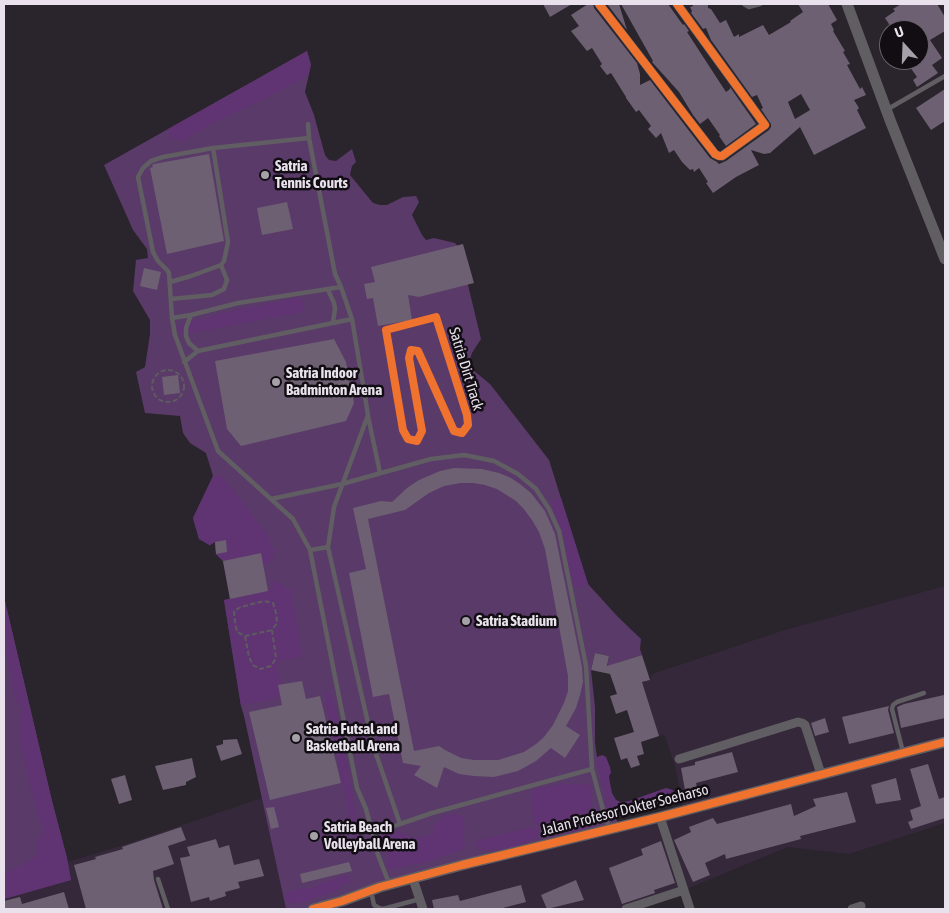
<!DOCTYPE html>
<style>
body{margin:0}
#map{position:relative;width:949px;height:913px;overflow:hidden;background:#2a242c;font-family:"Asap Condensed",sans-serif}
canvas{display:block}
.frame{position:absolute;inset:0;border:5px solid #e9e2ec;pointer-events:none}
.north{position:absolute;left:879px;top:20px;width:50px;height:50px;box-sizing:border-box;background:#110d13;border:1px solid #67626a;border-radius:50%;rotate:340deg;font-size:14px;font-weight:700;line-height:20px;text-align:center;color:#e9e2ec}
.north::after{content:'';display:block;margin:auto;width:18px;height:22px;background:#a6a0a9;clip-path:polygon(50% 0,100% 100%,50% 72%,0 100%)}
</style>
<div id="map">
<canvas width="949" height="913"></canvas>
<div class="frame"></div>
<div class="north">U</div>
</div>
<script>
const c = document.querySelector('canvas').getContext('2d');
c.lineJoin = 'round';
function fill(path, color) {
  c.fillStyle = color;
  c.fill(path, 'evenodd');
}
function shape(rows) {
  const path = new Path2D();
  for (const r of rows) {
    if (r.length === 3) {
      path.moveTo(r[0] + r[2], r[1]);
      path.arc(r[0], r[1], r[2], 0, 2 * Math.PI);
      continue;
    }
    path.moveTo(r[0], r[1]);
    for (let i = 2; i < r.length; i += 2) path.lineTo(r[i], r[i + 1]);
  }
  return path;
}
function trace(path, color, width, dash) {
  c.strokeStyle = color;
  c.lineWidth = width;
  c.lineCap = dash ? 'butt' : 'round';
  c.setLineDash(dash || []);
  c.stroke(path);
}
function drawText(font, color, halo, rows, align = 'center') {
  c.font = font + ' "Asap Condensed",sans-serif';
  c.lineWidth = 5;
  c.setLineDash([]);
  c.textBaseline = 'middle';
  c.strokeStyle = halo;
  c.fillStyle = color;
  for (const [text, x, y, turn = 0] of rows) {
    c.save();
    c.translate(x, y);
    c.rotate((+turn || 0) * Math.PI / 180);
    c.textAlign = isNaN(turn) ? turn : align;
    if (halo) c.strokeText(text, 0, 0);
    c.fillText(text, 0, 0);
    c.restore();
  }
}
const built = shape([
 [945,586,945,823,849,854,788,847,684,890,618,909,307,909,389,883,683,808,675,766,664,734,659,736,642,682,650,680,652,674,785,630],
 [262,798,286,909,4,909,4,899,70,880,67,862,117,847]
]);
const green = shape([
 [307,51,311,65,305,92,314,115,325,155,329,160,336,161,352,149,356,162,352,166,350,175,373,203,380,205,387,205,403,197,416,196,419,202,412,215,422,235,426,240,434,238,455,243,461,250,460,263,468,285,481,339,472,353,468,366,490,384,549,460,588,584,618,617,641,639,640,649,642,655,617,663,606,673,609,656,595,653,591,670,595,707,595,743,597,757,613,812,619,825,348,896,307,909,286,909,244,716,241,706,224,600,230,599,223,561,216,554,215,542,210,545,199,539,193,518,213,476,206,453,190,443,183,433,180,416,145,413,136,372,145,367,150,334,150,320,133,291,136,260,148,258,147,249,133,230,104,165],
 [4,597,52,801,67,858,71,880,4,899]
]);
const forest = shape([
 [307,51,311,65,308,75,297,82,260,101,207,126,183,141,173,139,169,133,168,129],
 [299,297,302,300,304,306,303,310,299,313,180,335,177,330,178,326,186,322,208,318,217,314],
 [213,476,222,476,269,537,273,549,275,551,272,559,269,563,263,565,260,553,223,561,216,554,227,552,226,541,215,542,210,545,211,546,199,539,193,518],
 [561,498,588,584,575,589,551,500],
 [273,582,277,582,284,585,286,589,291,590,302,656,292,660,287,658,281,660,278,663,277,667,281,685,282,697,241,706,224,600,268,591,271,589],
 [4,597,52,801,67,858,71,880,4,899,4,874,20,866,39,854,36,844,44,830,38,816,26,770,19,734,21,710,14,694,8,659,4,646],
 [325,691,329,691,333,697,353,795,357,825,363,840,363,845,358,848,352,830,325,699],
 [602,755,606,757,610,767,611,773,609,776,610,783,612,793,616,800,621,802,629,801,666,788,673,790,674,796,672,801,621,817,614,818,609,816,606,811,606,806,605,793,597,762,597,757],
 [561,783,573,785,584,783,590,785,591,790,592,803,590,807,589,826,576,832,549,833,547,830,540,827,534,822,530,795,532,792,536,789,543,786,555,786],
 [456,814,462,816,465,826,463,835,465,845,461,850,420,864,409,865,396,869,387,868,385,862,388,859,387,853,381,843,382,837,385,834,395,832,403,833,412,838,433,835,433,827,444,815],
 [533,827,537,828,539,833,537,838,528,843,495,852,483,850,477,848,475,843,482,839],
 [346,875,349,876,351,880,348,884,341,886,336,891,300,903,288,903,285,898,285,894,289,892,297,889,312,888,322,883]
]);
const building = shape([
 [543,4,572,4,550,17],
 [588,4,593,4,594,8,637,63,640,74,640,85,650,80,710,158,717,162,719,164,726,161,769,130,771,127,771,124,761,109,763,108,757,95,752,97,711,40,706,28,703,29,691,13,692,11,690,7,693,6,693,4,708,4,708,8,711,9,720,23,726,20,734,37,739,34,739,37,763,25,769,35,791,22,790,21,803,12,798,4,828,4,837,20,831,24,834,30,833,31,845,51,843,52,850,64,847,65,860,89,862,87,866,95,854,100,859,108,857,110,866,128,814,155,800,127,770,153,764,154,751,150,759,165,736,177,713,193,706,183,708,182,699,168,694,172,693,169,690,170,682,162,674,150,669,153,661,133,656,138,648,129,651,126,639,110,636,112,626,98,626,97,611,73,607,75,600,66,602,64,592,48,587,51,571,31,579,26,571,15],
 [801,94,810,110,795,119,788,102],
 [607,4,619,4,627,30],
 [621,4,668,4,683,25,684,24,689,31,687,32,726,92,730,89,730,87,756,124,726,146,719,136,720,135,708,118,700,124,693,115,679,92,652,62,653,61],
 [901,4,937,4,945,17,945,31,930,40,942,58,932,65,938,73,917,87,913,80,917,77,905,60,919,60,919,30,893,30,885,18,895,11,893,9],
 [945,89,945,121,931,130,916,108],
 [209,154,224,241,167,254,150,168,153,167,152,165,154,164],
 [287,202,293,229,262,235,257,208],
 [463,244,474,283,419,297,408,295,412,320,378,326,373,298,367,299,364,284,375,282,371,267],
 [144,268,161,272,157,290,140,286],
 [334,339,346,362,354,403,346,421,241,446,227,429,215,361],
 [178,375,180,393,164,395,162,377],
 [454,468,482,469,499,473,511,478,520,484,531,493,545,511,555,534,582,667,583,682,580,695,576,708,566,726,580,735,565,758,551,748,536,761,518,771,494,777,474,776,459,774,444,767,437,788,414,775,421,766,403,763,389,694,373,697,349,573,366,569,353,508,381,501,392,502,407,488,419,480,440,471],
 [461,483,473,483,485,485,497,489,516,501,523,508,532,520,539,532,545,549,568,676,568,691,564,703,553,725,544,737,536,744,524,752,498,760,474,760,461,758,445,750,439,746,414,751,368,519,405,510,429,493,444,486],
 [226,540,227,552,216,554,215,542],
 [261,553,268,591,230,599,223,561],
 [595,653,609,656,607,666,642,655,650,680,642,682,659,736,641,742,644,754,637,756,640,765,631,768,627,758,621,760,614,738,634,732,627,710,616,714,610,696,617,694,610,674,591,670],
 [302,681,306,699,320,696,341,783,270,800,249,712,282,705,278,685],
 [944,695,945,701,945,718,901,728,897,707,904,704],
 [889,706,888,710,894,733,849,744,842,717],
 [825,718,829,732,815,736,811,723],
 [237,739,242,754,221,761,216,746,223,744,223,740],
 [732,752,738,772,696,783,697,788,685,790,681,768,695,765,695,762],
 [192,758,196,777,186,782,186,785,163,790,155,766],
 [928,764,939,799,945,797,945,818,911,829,908,822,913,820,910,810,921,806,910,769],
 [125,775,132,800,119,804,111,779],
 [896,778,901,800,876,804,871,785],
 [847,792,856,822,800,836,801,839,726,859,725,854,705,863,710,875,693,882,674,840,691,832,689,827,713,818,717,824,791,804,794,816,816,806,813,799],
 [274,807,279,827,271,829,266,808],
 [181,827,186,840,168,846,174,864,153,871,154,880,163,909,86,909,74,865,96,859,95,857,123,849,122,847],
 [216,839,219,848,229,845,234,865,259,859,264,876,238,882,240,888,225,892,226,896,210,901,209,897,191,902,180,858,190,856,187,847],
 [661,841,675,883,654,890,655,893,622,904,609,868,643,855,641,849],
 [349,862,352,871,302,883,300,874],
 [576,880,584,900,547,909,541,895],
 [521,885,526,902,499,909,434,909,432,900,458,895,460,901],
 [64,892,69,909,4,909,4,901,20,897,22,904]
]);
const path = shape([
 [168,386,16],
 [245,636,249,657,253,665,260,669,271,666,276,658,272,630,277,623,276,613,273,603,264,601,241,607,234,611,235,622,237,632,245,636,272,630]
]);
const service = shape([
 [744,4,749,7,760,4],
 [888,109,945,76],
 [308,124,309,138,335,274,341,287,352,319,368,415,334,507,328,547,373,745,400,824],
 [309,138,213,148,163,157,151,161,143,168,138,177,153,252,158,261,167,270,169,273,172,318,175,335,218,451,293,519,310,550,357,788,366,809,378,855,389,883],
 [170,282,191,276,213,268,221,265,224,261,228,242,213,148],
 [328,290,334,303,335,309,333,322],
 [171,299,212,295,224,289,227,280,221,265],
 [191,315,186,328,186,336,189,343,198,351],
 [172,318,191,315,238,303,341,287],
 [184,362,198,351,352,319],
 [368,416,380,473],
 [271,499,342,484,431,459,464,455,494,461,518,474,536,489,549,509,559,531,586,666,592,769,602,806,609,828],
 [310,550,328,547],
 [903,752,892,709,893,705,897,702,924,693],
 [373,834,400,824,432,813,592,769],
 [158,879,168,909],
 [371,891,374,905,379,908,383,909,420,899]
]);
const minor = shape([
 [599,4,715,154,719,156,722,156,765,125,677,4],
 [679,759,798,722,802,723,805,725,821,774],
 [660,817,690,909],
 [413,879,423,909],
 [626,909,684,890],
 [852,909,861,906]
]);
const tertiary = shape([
 [847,4,890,120,945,259],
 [313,909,342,901,380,887,462,865,660,817,945,742]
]);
const cycleway = shape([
 [599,4,715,154,719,156,722,156,765,125,677,4],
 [436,317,467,415,468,425,462,433,454,431,418,351,411,350,409,358,422,431,417,441,408,439,403,430,386,330,436,317],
 [313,909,342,901,380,887,462,865,660,817,945,742]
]);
const markers = [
 [265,175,5,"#a6a0a9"],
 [276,382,5,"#a6a0a9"],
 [466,621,5,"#a6a0a9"],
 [296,738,5,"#a6a0a9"],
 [314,836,5,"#a6a0a9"]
];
const poiNames = [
 ["Satria",275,166],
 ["Tennis Courts",275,183],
 ["Satria Indoor",286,373],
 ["Badminton Arena",286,390],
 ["Satria Stadium",476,621],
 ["Satria Futsal and",306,729],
 ["Basketball Arena",306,746],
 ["Satria Beach",324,827],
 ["Volleyball Arena",324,844]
];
const streetNames = [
 ["Satria Dirt Track",466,369,73],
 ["Jalan Profesor Dokter Soeharso",625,810,-14]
];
fill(built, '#35283b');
fill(green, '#5a3a69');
fill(forest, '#603472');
fill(building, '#6d6072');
trace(path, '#5e5b60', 2, [5, 2.5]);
trace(service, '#605e62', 4.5);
trace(minor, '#605e62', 9);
trace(tertiary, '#605e62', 11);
trace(cycleway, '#ef722f', 8);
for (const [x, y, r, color] of markers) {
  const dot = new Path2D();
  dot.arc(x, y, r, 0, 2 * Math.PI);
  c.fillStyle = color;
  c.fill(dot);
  trace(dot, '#110d13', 2);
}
drawText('bold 15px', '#e9e2ec', '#110d13', poiNames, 'left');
drawText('15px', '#e9e2ec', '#110d13', streetNames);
</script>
